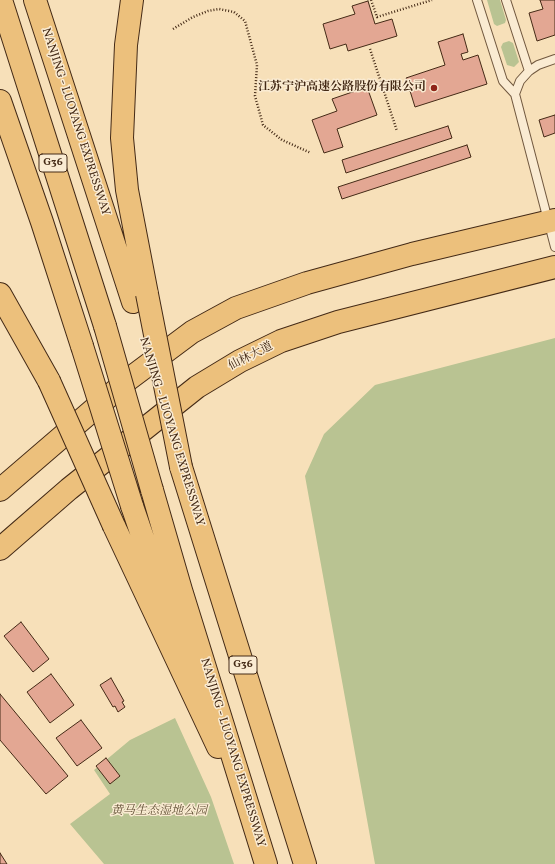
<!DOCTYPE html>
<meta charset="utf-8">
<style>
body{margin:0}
canvas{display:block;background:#f7e0b9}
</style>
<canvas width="555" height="864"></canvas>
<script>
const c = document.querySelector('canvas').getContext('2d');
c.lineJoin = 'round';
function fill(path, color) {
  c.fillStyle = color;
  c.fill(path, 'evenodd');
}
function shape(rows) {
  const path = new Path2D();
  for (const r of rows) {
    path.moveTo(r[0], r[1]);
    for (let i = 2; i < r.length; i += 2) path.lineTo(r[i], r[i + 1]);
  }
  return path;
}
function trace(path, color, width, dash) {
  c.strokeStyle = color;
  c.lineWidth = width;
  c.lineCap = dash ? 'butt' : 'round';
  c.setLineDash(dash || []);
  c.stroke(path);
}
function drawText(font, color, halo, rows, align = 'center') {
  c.font = font + ' Vollkorn,"Noto Serif SC",serif';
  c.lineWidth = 3;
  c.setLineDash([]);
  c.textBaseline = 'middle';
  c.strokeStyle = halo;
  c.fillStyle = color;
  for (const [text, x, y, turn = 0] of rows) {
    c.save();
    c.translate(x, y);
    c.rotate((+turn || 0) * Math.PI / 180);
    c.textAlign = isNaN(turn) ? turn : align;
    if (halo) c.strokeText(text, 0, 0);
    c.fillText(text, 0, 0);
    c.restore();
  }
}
const green = shape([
 [487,0,500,0,506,20,505,23,497,26,494,24],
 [509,41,513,43,519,62,514,67,507,65,501,47,503,43],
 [555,338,555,864,375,864,305,476,324,434,375,385],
 [175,718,211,797,234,864,104,864,70,824,110,794,94,770,130,740]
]);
const building = shape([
 [540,0,555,0,555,35,537,41,529,13,543,9,540,0],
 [368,1,375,24,392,19,397,36,348,51,346,44,330,49,323,24,355,14,352,6,368,1],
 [463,34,468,52,461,54,463,60,478,55,487,84,415,107,406,78,445,65,438,42,463,34],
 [367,87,377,115,337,129,343,147,324,153,312,120,337,111,332,99,367,87],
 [555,115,555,133,544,137,539,120,555,115],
 [448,126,452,138,346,173,342,160,448,126],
 [467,145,471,157,342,199,338,187,467,145],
 [21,622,49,659,33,672,4,636,21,622],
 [51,674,74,705,50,723,27,692,51,674],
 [111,678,124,701,122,702,125,707,118,712,115,706,113,707,100,685,111,678],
 [0,694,68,776,46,794,0,740,0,694],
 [81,720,102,748,77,766,56,738,81,720],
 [106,758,120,776,110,784,96,766,106,758],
 [0,853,7,864,0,864,0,853]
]);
const path = shape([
 [371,0,377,17,432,0],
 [173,29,193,17,208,11,219,9,234,12,245,21,257,65,255,96,263,125,282,140,311,153],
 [370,49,397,131]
]);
const service = shape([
 [477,0,503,81,515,94,555,247],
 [506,0,529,71],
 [515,94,520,81,529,71,538,65,555,59]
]);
const primary = shape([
 [0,490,129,379,192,332,236,308,307,283,412,254,555,220],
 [0,549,69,489,197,387,240,361,281,341,338,322,555,267]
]);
const motorway = shape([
 [1,0,105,326],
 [35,0,133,302],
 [132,0,126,45,122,138,127,190,147,294],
 [0,101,42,222,82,346],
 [0,294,49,381],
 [181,467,305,864],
 [152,490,181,590,266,864],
 [132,506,163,596,190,662],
 [114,526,218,747]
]);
const motorwayBridge = shape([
 [147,294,181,467],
 [105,326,152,490],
 [82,346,132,506],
 [49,381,114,526]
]);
const markers = [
 [434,88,4,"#8f2418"]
];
const shields = [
 [53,163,28],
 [243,665,28]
];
const shieldNames = [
 ["G36",53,163],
 ["G36",243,665]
];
const poiNames = [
 ["江苏宁沪高速公路股份有限公司",426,88]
];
const streetNames = [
 ["NANJING - LUOYANG EXPRESSWAY",75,122,72],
 ["仙林大道",251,357,-27],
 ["NANJING - LUOYANG EXPRESSWAY",171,432,73],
 ["NANJING - LUOYANG EXPRESSWAY",232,753,73]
];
const parkNames = [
 ["黄马生态湿地公园",159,812]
];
fill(green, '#b9c392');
fill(building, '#e3a793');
trace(building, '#442a16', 1);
trace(service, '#71583f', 10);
trace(primary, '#442a16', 24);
trace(motorway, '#442a16', 24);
trace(path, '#442a16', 2.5, [1, 2]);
trace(service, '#faebd2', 8);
trace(primary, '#ecc07c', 22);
trace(motorway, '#ecc07c', 22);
trace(motorwayBridge, '#442a16', 24, []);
trace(motorwayBridge, '#ecc07c', 22);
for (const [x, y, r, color] of markers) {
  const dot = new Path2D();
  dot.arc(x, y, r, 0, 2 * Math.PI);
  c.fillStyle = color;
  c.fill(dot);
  trace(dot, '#faebd2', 1.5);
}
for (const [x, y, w] of shields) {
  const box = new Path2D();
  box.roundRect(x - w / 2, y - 9, w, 18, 3);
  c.fillStyle = '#faebd2';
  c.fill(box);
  trace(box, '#442a16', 1);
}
drawText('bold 11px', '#442a16', null, shieldNames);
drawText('bold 12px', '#442a16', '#faebd2', poiNames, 'right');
drawText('12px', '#442a16', '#faebd2', streetNames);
drawText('italic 12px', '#615035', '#faebd2', parkNames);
</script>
